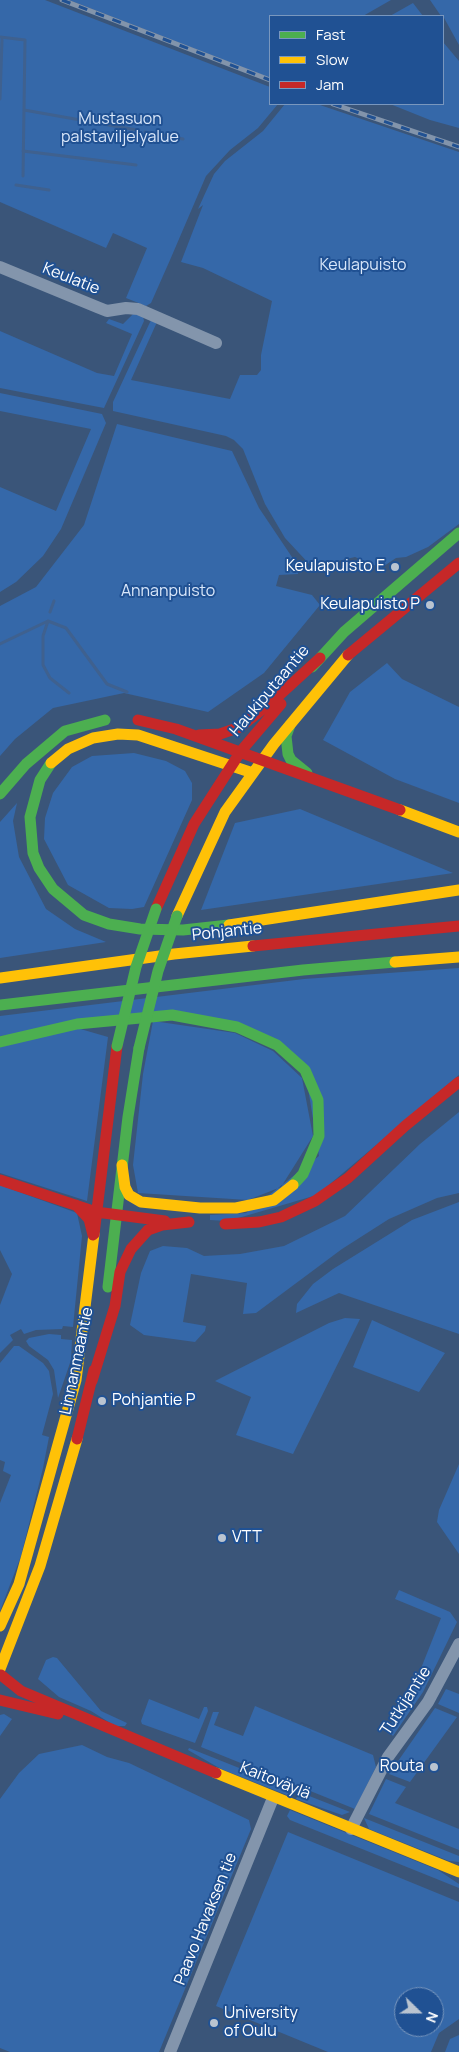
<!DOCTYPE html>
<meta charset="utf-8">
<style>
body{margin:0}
#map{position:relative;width:459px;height:2052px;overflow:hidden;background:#3a5579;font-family:Manrope,sans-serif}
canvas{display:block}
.legend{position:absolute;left:269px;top:15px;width:175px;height:90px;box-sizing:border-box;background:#205193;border:1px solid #7997be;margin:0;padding:6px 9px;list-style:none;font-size:15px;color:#fff}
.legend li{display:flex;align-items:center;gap:10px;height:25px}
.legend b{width:25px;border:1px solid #7997be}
.north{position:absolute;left:394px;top:1987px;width:50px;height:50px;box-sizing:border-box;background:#205193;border:1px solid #7997be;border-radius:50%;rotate:112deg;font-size:14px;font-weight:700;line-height:20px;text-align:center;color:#fff}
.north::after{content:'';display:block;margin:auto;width:18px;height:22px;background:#bac4d0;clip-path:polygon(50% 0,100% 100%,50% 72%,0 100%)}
</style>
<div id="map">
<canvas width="459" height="2052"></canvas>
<ul class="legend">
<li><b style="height:6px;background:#4caf50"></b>Fast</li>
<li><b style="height:6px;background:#ffc107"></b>Slow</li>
<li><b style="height:6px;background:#c62828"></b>Jam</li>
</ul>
<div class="north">N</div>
</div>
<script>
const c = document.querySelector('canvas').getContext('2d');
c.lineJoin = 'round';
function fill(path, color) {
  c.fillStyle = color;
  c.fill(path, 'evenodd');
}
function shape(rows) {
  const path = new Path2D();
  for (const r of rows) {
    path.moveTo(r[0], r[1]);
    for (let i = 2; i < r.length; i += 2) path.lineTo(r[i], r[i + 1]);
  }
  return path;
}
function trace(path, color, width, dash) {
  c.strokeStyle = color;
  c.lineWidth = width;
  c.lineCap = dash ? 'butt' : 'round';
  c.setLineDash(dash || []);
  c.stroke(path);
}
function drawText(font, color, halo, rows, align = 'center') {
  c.font = font + ' Manrope,sans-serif';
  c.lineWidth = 4;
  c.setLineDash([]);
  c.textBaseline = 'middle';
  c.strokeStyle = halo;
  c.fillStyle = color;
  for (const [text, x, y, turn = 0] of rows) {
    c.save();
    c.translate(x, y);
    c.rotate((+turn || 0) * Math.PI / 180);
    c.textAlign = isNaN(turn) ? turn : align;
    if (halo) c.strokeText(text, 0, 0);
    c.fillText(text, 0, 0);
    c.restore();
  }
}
const green = shape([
 [0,0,45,0,270,87,270,104,278,104,258,128,230,150,206,176,170,260,151,303,146,306,126,298,147,248,113,233,106,248,0,202],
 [69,0,391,0,363,16,270,16,270,78],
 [430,0,459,0,459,45,443,16,441,16],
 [413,3,423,16,390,16],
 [443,42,459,61,459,128,430,120,390,104,443,104],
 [285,104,317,104,459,152,459,524,428,547,406,557,396,558,381,568,355,557,312,567,285,538,265,504,243,449,234,440,226,436,113,411,113,402,151,320,157,322,131,380,230,399,240,375,257,375,261,370,261,355,272,301,203,268,181,262,203,205,198,209,214,174,225,161,263,131],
 [133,314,143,316,144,321,104,408,0,388,0,331,97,373,114,376,132,334,106,323,109,319,123,324],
 [0,393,102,414,106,423,61,529,43,556,16,582,0,592,0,487,56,511,91,429,0,411],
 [117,424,232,451,259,508,298,566,298,574,279,575,276,586,312,595,320,605,264,673,208,712,124,693,53,708,15,739,0,756,0,606,36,587,84,525],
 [387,663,402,679,459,707,459,803,395,779,323,740,350,692],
 [134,753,166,761,185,771,192,783,192,800,144,907,132,909,109,908,68,885,44,839,45,818,53,793,72,767,92,756],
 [17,803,13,821,19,857,46,909,75,929,106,942,0,958,0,822],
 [300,809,453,873,201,910,235,823],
 [459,968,459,1075,317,1195,228,1221,210,1220,210,1215,246,1213,319,1156,304,1063,203,1016,0,1036,0,1016,304,979],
 [153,1021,235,1033,273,1051,302,1078,313,1136,281,1187,248,1200,138,1193,133,1165,143,1074],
 [77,1028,108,1037,87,1201,0,1173,0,1047],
 [459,1112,459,1193,437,1198,389,1219,342,1249,256,1313,243,1314,247,1283,191,1274,183,1322,206,1326,205,1331,195,1342,144,1335,130,1325,141,1273,150,1251,163,1246,187,1248,204,1256,240,1254,284,1246,345,1216,420,1144],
 [0,1185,77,1213,82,1236,73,1327,63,1326,62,1329,36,1330,24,1334,21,1329,10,1335,13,1340,0,1353,0,1305,12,1274,0,1250],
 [459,1202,459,1334,339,1293,296,1313,297,1304,313,1284,333,1269,412,1220],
 [345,1318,360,1319,293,1454,236,1435,251,1397,215,1381,329,1323],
 [372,1320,445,1353,419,1392,353,1367],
 [49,1334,61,1335,61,1339,72,1340,71,1360,58,1398,54,1370,48,1360,29,1346,26,1341,29,1338],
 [14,1346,19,1346,43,1363,49,1371,53,1394,42,1435,49,1437,43,1468,21,1556,0,1611,0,1503,11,1475,3,1471,5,1462,0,1460,0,1363],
 [459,1464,459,1554,437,1522,439,1510],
 [399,1590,450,1612,457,1622,423,1692,393,1736,387,1730,414,1686,441,1618,395,1599],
 [53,1657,57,1658,101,1711,127,1723,125,1726,115,1726,91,1711,59,1697,38,1679,46,1660],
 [446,1689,459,1694,459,1713,438,1704],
 [149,1699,199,1719,204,1707,207,1707,208,1711,195,1743,142,1724,141,1721],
 [255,1706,373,1755,376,1767,355,1809,201,1747,213,1712,219,1712,214,1725,243,1736],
 [435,1708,457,1717,410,1782,389,1774],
 [4,1714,12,1719,0,1736,0,1715],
 [82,1745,107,1757,129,1763,249,1820,251,1829,159,2052,10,2052,0,2048,0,1799,19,1773,39,1754],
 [189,1748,292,1789,289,1796,221,1769,188,1750],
 [386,1779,406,1787,395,1803,459,1829,459,1850,369,1814],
 [299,1792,350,1812,342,1815,296,1799],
 [290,1810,438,1870,459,1884,459,1888,290,1820,287,1816],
 [364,1818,459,1856,459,1862,449,1861,369,1829],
 [288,1832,459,1902,459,2019,439,2033,431,2052,328,2052,216,2006],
 [404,1997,434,1997,434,2027,404,2027],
 [459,2035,459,2052,445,2052,450,2039]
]);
const stream = shape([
 [0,37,25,40,23,176],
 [0,99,2,40],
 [24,110,137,130],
 [145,132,183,139],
 [23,151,136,165],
 [16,185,49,190],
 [50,612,54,601],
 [48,621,43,636,43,665,50,678,69,693],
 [0,644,48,621,66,628,107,684,127,692]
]);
const street = shape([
 [0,267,97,307,107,311,126,308,138,309,216,343],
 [351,1829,388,1757,428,1702,459,1644],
 [170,2052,273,1798]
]);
const fast = shape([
 [312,667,344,632,459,533],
 [290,725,286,736,288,754,291,760,307,773],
 [51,763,40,780,30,817,33,853,39,868,53,889,84,915,109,924,140,929,183,930,229,925],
 [0,794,26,764,65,731,105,720],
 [0,1005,303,970,395,962],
 [0,1042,77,1024,172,1015,237,1027,277,1045,305,1070,318,1100,319,1136,303,1174,293,1185],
 [108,1287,128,1117,139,1048]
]);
const slow = shape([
 [51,763,68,749,93,738,118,734,138,735,253,773],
 [400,810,459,832],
 [177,916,225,812,274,744,348,655],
 [229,925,459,890],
 [395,962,459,957],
 [0,978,174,954,253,946],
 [122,1165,125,1187,129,1195,141,1202,200,1208,236,1208,274,1200,293,1185],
 [0,1626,19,1584,76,1380,94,1234],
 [0,1669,40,1566,77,1439],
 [216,1773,459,1872]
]);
const jam = shape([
 [348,655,459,563],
 [138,720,176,729,400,810],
 [199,735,220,734,240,727,272,702,320,658],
 [156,909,194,824,241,751,281,704],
 [253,946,459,926],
 [0,1180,96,1212,165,1221],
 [76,1205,89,1219,93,1235],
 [225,1224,259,1222,281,1217,315,1201,348,1178,405,1126,459,1082],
 [94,1234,117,1046],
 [92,1381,115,1306,120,1272,131,1249,148,1230,162,1225,189,1222],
 [77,1439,94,1370],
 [1,1675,21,1691,216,1773],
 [0,1700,58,1714]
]);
const rail = shape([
 [62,0,270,80],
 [333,104,459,147]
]);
const fastBridge = shape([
 [117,1046,136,967,156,909],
 [139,1048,158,971,177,916]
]);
const markers = [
 [395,567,5,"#bac4d0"],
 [430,605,5,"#bac4d0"],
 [102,1401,5,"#bac4d0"],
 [222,1538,5,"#bac4d0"],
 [434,1767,5,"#bac4d0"],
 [214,2023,5,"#bac4d0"]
];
const parkNames = [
 ["Mustasuon",120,120],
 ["palstaviljelyalue",120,138],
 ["Keulapuisto",363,266],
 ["Annanpuisto",168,592]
];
const streetNames = [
 ["Keulatie",71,279,22],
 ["Haukiputaantie",270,691,-50],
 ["Pohjantie",227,932,-6],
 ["Linnanmaantie",77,1361,-78],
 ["Tutkijantie",406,1701,-57],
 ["Kaitoväylä",275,1781,22],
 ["Paavo Havaksen tie",206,1919,-68]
];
const poiNames = [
 ["Keulapuisto E",385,567],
 ["Keulapuisto P",420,605],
 ["Pohjantie P",112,1401,"left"],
 ["VTT",232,1538,"left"],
 ["Routa",424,1767],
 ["University",224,2014,"left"],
 ["of Oulu",224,2032,"left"]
];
fill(green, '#3568a9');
trace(stream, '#3f618f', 3);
trace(street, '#8395ac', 12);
trace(fast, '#4caf50', 11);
trace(slow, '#ffc107', 11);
trace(jam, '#c62828', 11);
trace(rail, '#8294ab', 5);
trace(rail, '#205193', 3, [9]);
trace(fastBridge, '#4caf50', 11);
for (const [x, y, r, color] of markers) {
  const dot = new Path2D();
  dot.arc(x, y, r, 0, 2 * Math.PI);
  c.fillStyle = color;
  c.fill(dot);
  trace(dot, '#205193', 2);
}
drawText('16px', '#d9e7fa', '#205193', parkNames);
drawText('16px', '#fff', '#205193', streetNames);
drawText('16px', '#fff', '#205193', poiNames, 'right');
</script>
